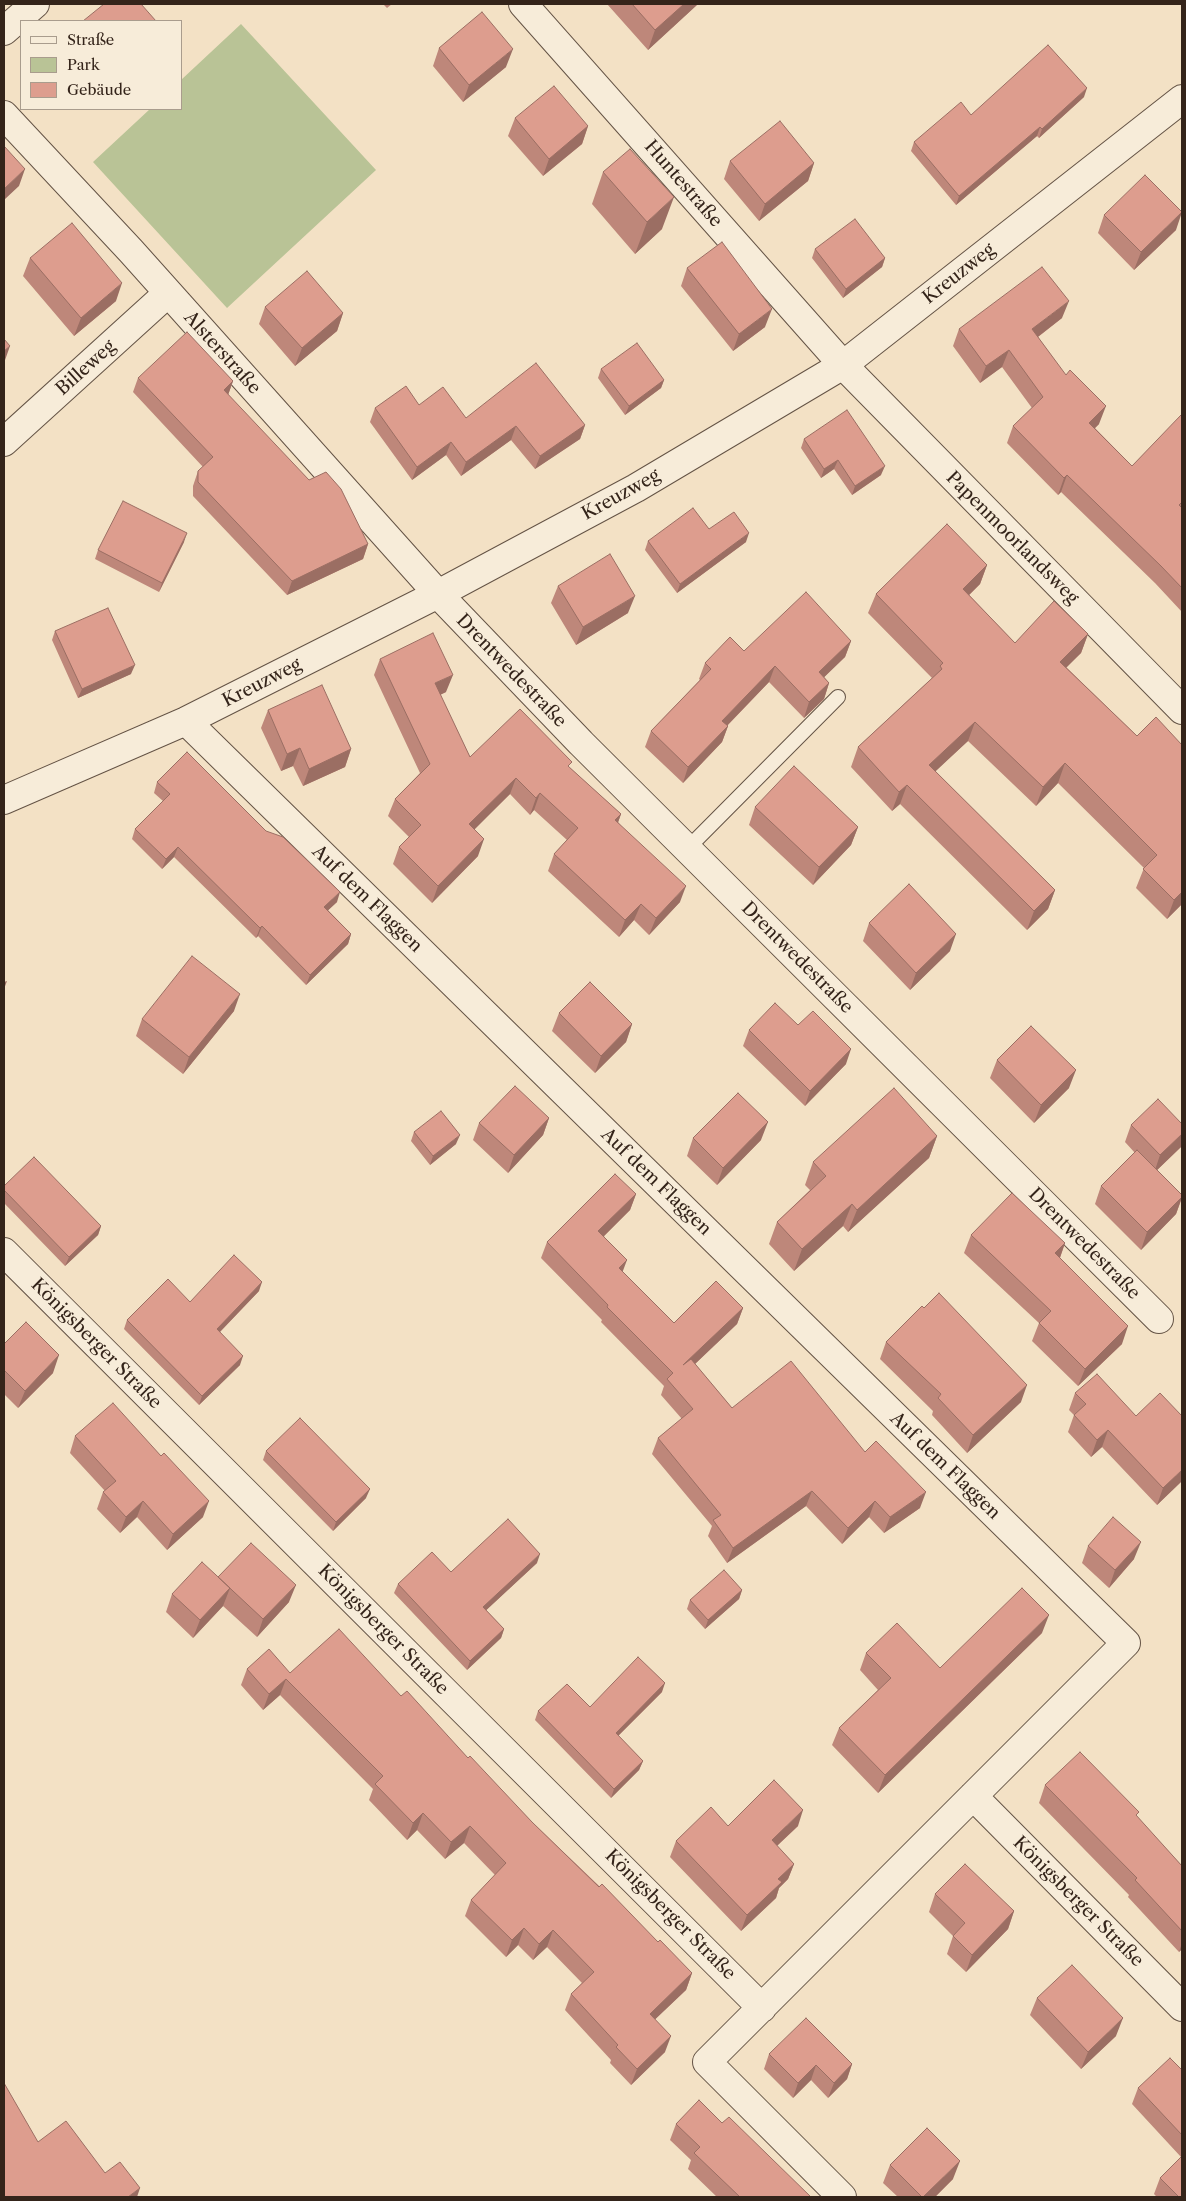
<!DOCTYPE html>
<meta charset="utf-8">
<style>
body{margin:0}
#map{position:relative;width:1186px;height:2201px;overflow:hidden;background:#f3e1c5;font-family:"Libre Caslon Text",serif}
canvas{display:block}
.frame{position:absolute;inset:0;border:5px solid #34241a;pointer-events:none}
.legend{position:absolute;left:20px;top:20px;width:162px;height:90px;box-sizing:border-box;background:#f7ecd9;border:1px solid #a99c8d;margin:0;padding:6px 9px;list-style:none;font-size:15px;color:#34241a}
.legend li{display:flex;align-items:center;gap:10px;height:25px}
.legend b{width:25px;border:1px solid #a99c8d}
</style>
<div id="map">
<canvas width="1186" height="2201"></canvas>
<div class="frame"></div>
<ul class="legend">
<li><b style="height:6px;background:#f7ecd9"></b>Straße</li>
<li><b style="height:14px;background:#b9c396"></b>Park</li>
<li><b style="height:14px;background:#dd9d8e"></b>Gebäude</li>
</ul>
</div>
<script>
const c = document.querySelector('canvas').getContext('2d');
c.lineJoin = 'round';
function fill(path, color) {
  c.fillStyle = color;
  c.fill(path, 'evenodd');
}
function shape(rows) {
  const path = new Path2D();
  for (const r of rows) {
    path.moveTo(r[0], r[1]);
    for (let i = 2; i < r.length; i += 2) path.lineTo(r[i], r[i + 1]);
  }
  return path;
}
function trace(path, color, width, dash) {
  c.strokeStyle = color;
  c.lineWidth = width;
  c.lineCap = dash ? 'butt' : 'round';
  c.setLineDash(dash || []);
  c.stroke(path);
}
function drawText(font, color, halo, rows, align = 'center') {
  c.font = font + ' "Libre Caslon Text",serif';
  c.lineWidth = 4;
  c.setLineDash([]);
  c.textBaseline = 'middle';
  c.strokeStyle = halo;
  c.fillStyle = color;
  for (const [text, x, y, turn = 0] of rows) {
    c.save();
    c.translate(x, y);
    c.rotate((+turn || 0) * Math.PI / 180);
    c.textAlign = isNaN(turn) ? turn : align;
    if (halo) c.strokeText(text, 0, 0);
    c.fillText(text, 0, 0);
    c.restore();
  }
}
const green = shape([
 [241,24,376,170,227,308,93,162,150,109,181,109,181,80]
]);
const service = shape([
 [687,849,838,697]
]);
const minor = shape([
 [523,4,843,365,1182,710],
 [4,31,35,4],
 [4,115,131,251,438,594,581,743,1159,1319],
 [4,442,168,293],
 [186,721,1126,1643,707,2062,842,2197],
 [4,800,186,721,438,594,636,488,843,365,1182,99],
 [4,1252,762,2008],
 [973,1796,1182,2007]
]);
const wall = shape([
 [383,4,392,4,387,8],
 [607,4,698,4,648,50],
 [439,48,506,67,463,102,433,66],
 [1084,97,1039,138,1037,136,956,205,911,151,914,142],
 [515,118,588,126,582,144,543,176,508,136],
 [730,161,814,163,808,181,759,221,724,179],
 [603,172,662,229,635,254,592,204],
 [1104,215,1176,230,1134,270,1098,233],
 [815,249,885,258,882,267,843,298,812,258],
 [30,258,116,301,74,336,23,276],
 [687,268,765,327,733,351,681,286],
 [265,307,343,313,337,331,295,366,259,324],
 [1062,318,1038,337,1099,424,1095,428,1132,466,1182,416,1182,612,1155,583,1061,492,1058,495,1007,443,1013,426,1032,408,1002,367,980,383,953,346,959,329],
 [601,369,664,380,661,388,625,415,598,378],
 [138,378,233,381,228,395,368,544,363,559,287,595,193,496,193,486,198,471,203,467,133,392],
 [419,405,466,418,585,425,580,439,535,469,511,440,461,476,446,455,412,480,370,422,375,408],
 [804,439,881,475,852,495,834,469,821,478,801,448],
 [709,529,746,542,677,593,645,550,648,541],
 [184,542,159,592,95,559,98,550],
 [987,565,980,584,969,595,1015,643,1088,634,1081,653,1066,667,1137,736,1182,745,1182,904,1167,919,1136,888,1144,868,1058,783,1036,806,968,741,935,771,1055,890,1048,909,1027,930,900,804,892,811,851,767,858,747,932,678,868,613,876,594],
 [558,586,628,613,576,645,551,603],
 [55,631,131,674,78,698,52,640],
 [851,641,845,657,824,677,829,683,824,699,804,718,769,682,727,726,728,726,722,742,683,783,645,747,651,731,700,680,699,679,705,663,744,651],
 [380,659,446,692,440,695,470,757,570,768,621,814,618,822,680,902,649,935,634,920,619,937,548,871,554,854,567,840,534,810,530,815,510,794,474,829,478,856,432,903,393,864,399,847,409,837,388,816,395,799,420,773,374,675],
 [268,710,351,749,345,767,303,786,293,766,281,771,261,728],
 [157,782,337,902,328,910,351,934,348,944,306,985,258,936,256,938,174,857,162,869,132,839,135,829,163,801,154,793],
 [755,807,858,827,851,845,813,885,749,825],
 [869,923,950,951,910,990,863,941],
 [234,1011,183,1074,136,1036,142,1019],
 [559,1013,632,1024,626,1042,595,1073,552,1031],
 [798,1025,846,1064,805,1106,743,1046,749,1030],
 [997,1060,1069,1088,1034,1123,990,1078],
 [549,1118,543,1135,508,1173,473,1140,479,1123],
 [1182,1124,1182,1144,1181,1147,1157,1170,1182,1195,1182,1198,1176,1214,1141,1250,1095,1204,1101,1186,1135,1153,1125,1142,1131,1125],
 [414,1132,456,1144,430,1165,411,1141],
 [937,1136,929,1158,848,1232,843,1226,794,1271,769,1244,777,1222,810,1190,805,1185,813,1162],
 [693,1138,761,1140,717,1185,687,1156],
 [4,1186,101,1226,98,1235,65,1266,4,1203],
 [636,1194,630,1210,604,1236,623,1272,674,1323,743,1308,737,1324,695,1364,732,1408,865,1452,920,1508,884,1533,869,1517,842,1544,806,1506,727,1563,708,1536,712,1526,652,1454,658,1438,682,1419,661,1395,664,1386,601,1322,602,1320,541,1258,547,1242],
 [971,1235,1065,1243,1060,1258,1122,1344,1078,1386,1032,1341,1039,1323,964,1253],
 [259,1291,220,1332,240,1365,199,1405,124,1329,127,1320,190,1302],
 [924,1308,1021,1402,967,1453,932,1415,933,1411,880,1359,886,1342],
 [4,1344,53,1373,18,1408,4,1394],
 [1075,1393,1182,1481,1157,1505,1102,1447,1091,1457,1068,1432,1074,1415,1069,1410],
 [75,1436,203,1517,167,1550,137,1517,120,1533,97,1509,103,1492,105,1491,70,1453],
 [266,1451,366,1498,333,1531,263,1460],
 [1088,1546,1134,1559,1109,1588,1082,1563],
 [537,1563,486,1610,504,1629,501,1638,467,1670,394,1593,398,1584,451,1572],
 [218,1577,289,1602,257,1637,223,1606,193,1638,166,1612,172,1594],
 [742,1590,739,1599,705,1629,687,1609,690,1600],
 [1042,1633,878,1793,832,1745,839,1728,878,1690,860,1670,866,1653,940,1668],
 [247,1669,290,1673,401,1696,468,1758,532,1822,658,1942,692,1973,686,1990,655,2019,665,2052,631,2085,610,2063,611,2060,565,2010,571,1994,582,1983,547,1947,533,1960,518,1945,506,1957,465,1916,471,1900,495,1875,464,1843,445,1859,417,1830,407,1840,369,1800,373,1789,280,1695,263,1710,241,1685],
 [662,1692,618,1736,643,1761,639,1770,611,1798,535,1720,538,1711,590,1707],
 [1045,1785,1137,1817,1182,1866,1182,1949,1179,1952,1128,1897,1129,1895,1039,1803],
 [728,1826,798,1826,777,1846,794,1864,788,1879,779,1888,776,1898,741,1931,670,1857,676,1841],
 [935,1894,1014,1911,1008,1929,966,1972,947,1954,953,1936,929,1912],
 [1037,1998,1116,2036,1081,2069,1030,2015],
 [769,2054,852,2064,847,2079,828,2098,811,2080,793,2098,764,2069],
 [1182,2070,1182,2197,1157,2197,1154,2194,1160,2178,1181,2157,1132,2104,1138,2088],
 [722,2123,811,2197,717,2197,688,2169,691,2160,670,2140,676,2124],
 [890,2165,953,2179,935,2197,898,2197,883,2183]
]);
const shadedWall = shape([
 [684,4,698,4,648,50,655,30],
 [513,49,506,67,463,102,469,85],
 [1087,88,1084,97,1039,138,1042,129],
 [588,126,582,144,543,176,549,159],
 [1040,127,1037,136,956,205,959,196],
 [814,163,808,181,759,221,765,204],
 [25,169,19,186,4,200,4,189],
 [674,197,662,229,635,254,647,222],
 [1182,212,1176,230,1134,270,1141,252],
 [885,258,882,267,843,298,846,289],
 [122,283,116,301,74,336,81,318],
 [1069,301,1062,318,1026,346,1032,329],
 [772,309,765,327,733,351,739,334],
 [343,313,337,331,295,366,302,348],
 [10,346,4,363,4,351],
 [1009,350,1002,367,980,383,986,366],
 [664,380,661,388,625,415,629,406],
 [233,381,228,395,224,390],
 [1106,406,1099,424,1083,440,1089,423],
 [585,425,580,439,535,469,540,456],
 [516,426,511,440,461,476,466,462],
 [451,442,446,455,412,480,417,467],
 [838,460,834,469,821,478,824,469],
 [885,466,881,475,852,495,855,486],
 [1067,475,1061,492,1058,495,1064,478],
 [187,533,184,542,159,592,162,583],
 [749,533,746,542,677,593,680,584],
 [368,544,363,559,287,595,292,581],
 [987,565,980,584,956,608,963,589],
 [635,596,628,613,576,645,583,627],
 [1088,634,1081,653,1053,681,1060,662],
 [851,641,845,657,813,688,819,672],
 [135,665,131,674,78,698,82,689],
 [775,666,769,682,716,737,722,721],
 [453,675,446,692,429,700,435,683],
 [829,683,824,699,804,718,809,702],
 [975,722,968,741,922,784,929,765],
 [728,726,722,742,683,783,688,767],
 [300,748,293,766,281,771,287,754],
 [351,749,345,767,303,786,309,769],
 [1065,763,1058,783,1036,806,1043,787],
 [516,778,510,794,463,841,469,824],
 [907,785,900,804,892,811,899,792],
 [540,793,534,810,530,815,536,798],
 [621,814,615,831,615,820],
 [858,827,851,845,813,885,819,867],
 [484,839,478,856,432,903,438,886],
 [178,847,174,857,162,869,166,859],
 [686,886,680,902,649,935,656,918],
 [1055,890,1048,909,1027,930,1034,911],
 [340,892,337,902,321,917,324,907],
 [1182,892,1182,904,1167,919,1174,900],
 [641,904,634,920,619,937,625,920],
 [262,926,258,936,256,938,260,928],
 [351,934,348,944,306,985,310,975],
 [956,934,950,951,910,990,916,973],
 [7,981,4,989,4,982],
 [240,994,234,1011,183,1074,189,1057],
 [632,1024,626,1042,595,1073,601,1056],
 [851,1049,846,1064,805,1106,810,1091],
 [1076,1070,1069,1088,1034,1123,1041,1105],
 [549,1118,543,1135,508,1173,514,1155],
 [768,1122,761,1140,717,1185,723,1168],
 [1182,1134,1182,1144,1181,1147,1154,1173,1160,1155],
 [460,1135,456,1144,430,1165,433,1156],
 [937,1136,929,1158,848,1232,857,1210],
 [636,1194,630,1210,593,1247,598,1231],
 [1182,1197,1176,1214,1141,1250,1147,1232],
 [852,1204,843,1226,794,1271,802,1249],
 [101,1226,98,1235,65,1266,69,1257],
 [1065,1243,1059,1260,1055,1253],
 [627,1260,621,1276,619,1268],
 [262,1282,259,1291,214,1338,217,1329],
 [743,1308,737,1324,677,1381,683,1365],
 [1128,1326,1122,1344,1078,1386,1085,1369],
 [59,1355,53,1373,18,1408,25,1391],
 [243,1356,240,1365,199,1405,202,1396],
 [1027,1385,1021,1402,967,1453,973,1435],
 [1108,1430,1102,1447,1091,1457,1097,1440],
 [1182,1470,1182,1481,1157,1505,1163,1488],
 [370,1489,366,1498,333,1531,336,1522],
 [812,1491,806,1506,727,1563,733,1548],
 [926,1492,920,1508,884,1533,890,1517],
 [143,1501,137,1517,120,1533,126,1517],
 [209,1501,203,1517,167,1550,173,1534],
 [875,1501,869,1517,842,1544,848,1528],
 [1141,1542,1134,1559,1109,1588,1115,1570],
 [540,1554,537,1563,480,1616,483,1607],
 [296,1585,289,1602,257,1637,263,1619],
 [230,1588,223,1606,193,1638,200,1620],
 [742,1590,739,1599,705,1629,708,1620],
 [1049,1615,1042,1633,878,1793,885,1775],
 [504,1629,501,1638,467,1670,470,1661],
 [286,1679,280,1695,263,1710,269,1694],
 [665,1683,662,1692,612,1742,616,1733],
 [643,1761,639,1770,611,1798,614,1789],
 [803,1810,798,1826,766,1856,772,1840],
 [423,1813,417,1830,407,1840,413,1823],
 [470,1826,464,1843,445,1859,451,1842],
 [794,1864,788,1879,779,1888,776,1898,741,1931,747,1915,778,1879],
 [1014,1911,1008,1929,966,1972,972,1955],
 [524,1928,518,1945,506,1957,512,1940],
 [553,1930,547,1947,533,1960,539,1944],
 [1182,1943,1182,1949,1179,1952],
 [692,1973,686,1990,644,2030,650,2014],
 [1123,2018,1116,2036,1081,2069,1088,2052],
 [671,2036,665,2052,631,2085,637,2069],
 [852,2064,847,2079,828,2098,834,2083],
 [816,2065,811,2080,793,2098,798,2083],
 [960,2161,953,2179,935,2197,923,2197],
 [140,2188,137,2197,128,2197]
]);
const building = shape([
 [104,4,141,4,156,21,83,21,104,4],
 [632,4,684,4,655,30,632,4],
 [482,12,513,49,469,85,439,48,482,12],
 [1048,45,1087,88,1042,129,1040,127,959,196,914,142,961,102,971,115,1048,45],
 [554,86,588,126,549,159,515,118,554,86],
 [780,121,814,163,765,204,730,161,780,121],
 [4,146,25,169,4,189,4,146],
 [630,149,674,197,647,222,603,172,630,149],
 [1145,175,1182,212,1141,252,1104,215,1145,175],
 [855,219,885,258,846,289,815,249,855,219],
 [72,223,122,283,81,318,30,258,72,223],
 [722,242,772,309,739,334,687,268,722,242],
 [1042,267,1069,301,1032,329,1066,375,1070,370,1106,406,1089,423,1132,466,1181,415,1182,416,1182,502,1179,505,1182,508,1182,588,1161,566,1067,475,1064,478,1013,426,1043,397,1009,350,986,366,959,329,1042,267],
 [307,271,343,313,302,348,265,307,307,271],
 [187,332,233,381,224,390,309,480,326,472,341,489,368,544,292,581,198,482,198,471,213,457,138,378,187,332],
 [4,339,10,346,4,351,4,339],
 [637,343,664,380,629,406,601,369,637,343],
 [536,363,585,425,540,456,516,426,466,462,451,442,417,467,375,408,406,386,419,405,443,387,466,418,536,363],
 [847,410,885,466,855,486,838,460,824,469,804,439,847,410],
 [123,501,187,533,162,583,98,550,123,501],
 [693,508,709,529,734,512,749,533,680,584,648,541,693,508],
 [947,524,987,565,963,589,1015,643,1054,601,1088,634,1060,662,1137,736,1156,717,1182,745,1182,892,1174,900,1143,869,1157,855,1065,763,1043,787,975,722,929,765,1055,890,1034,911,907,785,899,792,858,747,942,669,940,666,943,663,876,594,947,524],
 [610,554,635,596,583,627,558,586,610,554],
 [806,592,851,641,819,672,829,683,809,702,775,666,722,721,728,726,688,767,651,731,711,669,705,663,730,637,744,651,806,592],
 [108,608,135,665,82,689,55,631,108,608],
 [433,633,453,675,435,683,470,757,520,709,572,762,568,766,621,814,615,820,686,886,656,918,641,904,625,920,554,854,578,828,540,793,536,798,516,778,469,824,484,839,438,886,399,847,421,825,395,799,430,764,380,659,433,633],
 [322,685,351,749,309,769,300,748,287,754,268,710,322,685],
 [187,752,266,831,283,837,340,892,324,907,351,934,310,975,262,926,260,928,178,847,166,859,135,829,170,794,157,782,187,752],
 [794,766,858,827,819,867,755,807,794,766],
 [909,884,956,934,916,973,869,923,909,884],
 [192,956,240,994,189,1057,142,1019,192,956],
 [590,982,632,1024,601,1056,559,1013,590,982],
 [775,1003,798,1025,813,1011,851,1049,810,1091,749,1030,775,1003],
 [1031,1026,1076,1070,1041,1105,997,1060,1031,1026],
 [515,1086,549,1118,514,1155,479,1123,515,1086],
 [894,1088,937,1136,857,1210,852,1204,802,1249,777,1222,826,1176,813,1162,894,1088],
 [738,1093,768,1122,723,1168,693,1138,738,1093],
 [1158,1099,1182,1124,1182,1134,1160,1155,1131,1125,1158,1099],
 [441,1111,460,1135,433,1156,414,1132,441,1111],
 [1137,1150,1182,1195,1182,1197,1147,1232,1101,1186,1137,1150],
 [34,1157,101,1226,69,1257,4,1190,4,1186,34,1157],
 [615,1174,636,1194,598,1231,627,1260,619,1268,674,1323,716,1281,743,1308,683,1365,691,1359,732,1408,791,1361,865,1452,876,1441,926,1492,890,1517,875,1501,848,1528,812,1491,733,1548,713,1520,721,1515,658,1438,693,1409,667,1379,673,1373,607,1307,608,1305,547,1242,615,1174],
 [1012,1193,1065,1243,1055,1253,1128,1326,1085,1369,1039,1323,1051,1311,971,1235,1012,1193],
 [234,1255,262,1282,217,1329,243,1356,202,1396,127,1320,168,1279,190,1302,234,1255],
 [939,1293,1027,1385,973,1435,938,1398,941,1394,886,1342,922,1306,924,1308,939,1293],
 [26,1322,59,1355,25,1391,4,1370,4,1344,26,1322],
 [1097,1374,1136,1416,1160,1393,1182,1416,1182,1470,1163,1488,1108,1430,1097,1440,1074,1415,1086,1404,1075,1393,1097,1374],
 [113,1403,161,1456,164,1453,209,1501,173,1534,143,1501,126,1517,103,1492,116,1481,75,1436,113,1403],
 [300,1418,370,1489,336,1522,266,1451,300,1418],
 [1113,1517,1141,1542,1115,1570,1088,1546,1113,1517],
 [508,1519,540,1554,483,1607,504,1629,470,1661,398,1584,432,1552,451,1572,508,1519],
 [251,1543,296,1585,263,1619,218,1577,251,1543],
 [202,1562,230,1588,200,1620,172,1594,202,1562],
 [724,1570,742,1590,708,1620,690,1600,724,1570],
 [1022,1588,1049,1615,885,1775,839,1728,891,1678,866,1653,897,1623,940,1668,1022,1588],
 [339,1629,401,1696,407,1691,468,1758,470,1756,532,1822,599,1887,602,1884,658,1942,660,1940,692,1973,650,2014,671,2036,637,2069,616,2047,618,2045,571,1994,594,1972,553,1930,539,1944,524,1928,512,1940,471,1900,506,1863,470,1826,451,1842,423,1813,413,1823,375,1784,383,1776,286,1679,269,1694,247,1669,269,1649,290,1673,339,1629],
 [638,1657,665,1683,616,1733,643,1761,614,1789,538,1711,567,1684,590,1707,638,1657],
 [1080,1752,1139,1812,1136,1815,1182,1866,1182,1931,1135,1880,1137,1878,1045,1785,1080,1752],
 [774,1780,803,1810,772,1840,794,1864,778,1879,782,1882,747,1915,676,1841,711,1807,728,1826,774,1780],
 [965,1864,1014,1911,972,1955,953,1936,965,1923,935,1894,965,1864],
 [1072,1965,1123,2018,1088,2052,1037,1998,1072,1965],
 [806,2018,852,2064,834,2083,816,2065,798,2083,769,2054,806,2018],
 [1170,2058,1182,2070,1182,2135,1138,2088,1170,2058],
 [4,2083,38,2142,66,2121,105,2173,120,2162,140,2188,128,2197,4,2197,4,2083],
 [699,2100,722,2123,729,2117,811,2197,740,2197,694,2153,700,2147,676,2124,699,2100],
 [927,2128,960,2161,923,2197,922,2197,890,2165,927,2128],
 [1182,2156,1182,2197,1179,2197,1160,2178,1182,2156]
]);
const streetNames = [
 ["Huntestraße",683,184,49],
 ["Kreuzweg",959,274,-38],
 ["Alsterstraße",222,353,48],
 ["Billeweg",86,368,-42],
 ["Kreuzweg",621,495,-29],
 ["Papenmoorlandsweg",1012,538,45],
 ["Drentwedestraße",511,671,46],
 ["Kreuzweg",262,683,-27],
 ["Auf dem Flaggen",367,899,44],
 ["Drentwedestraße",797,958,45],
 ["Auf dem Flaggen",656,1182,44],
 ["Drentwedestraße",1084,1244,45],
 ["Königsberger Straße",96,1344,45],
 ["Auf dem Flaggen",945,1466,44],
 ["Königsberger Straße",383,1630,45],
 ["Königsberger Straße",1078,1902,45],
 ["Königsberger Straße",670,1915,45]
];
fill(green, '#b9c396');
trace(service, '#645345', 16);
trace(minor, '#645345', 30);
trace(service, '#f7ecd9', 14);
trace(minor, '#f7ecd9', 28);
fill(wall, '#be877a');
fill(shadedWall, '#9b6e63');
fill(building, '#dd9d8e');
trace(building, '#9b6e63', 1);
drawText('18px', '#34241a', '#f7ecd9', streetNames);
</script>
